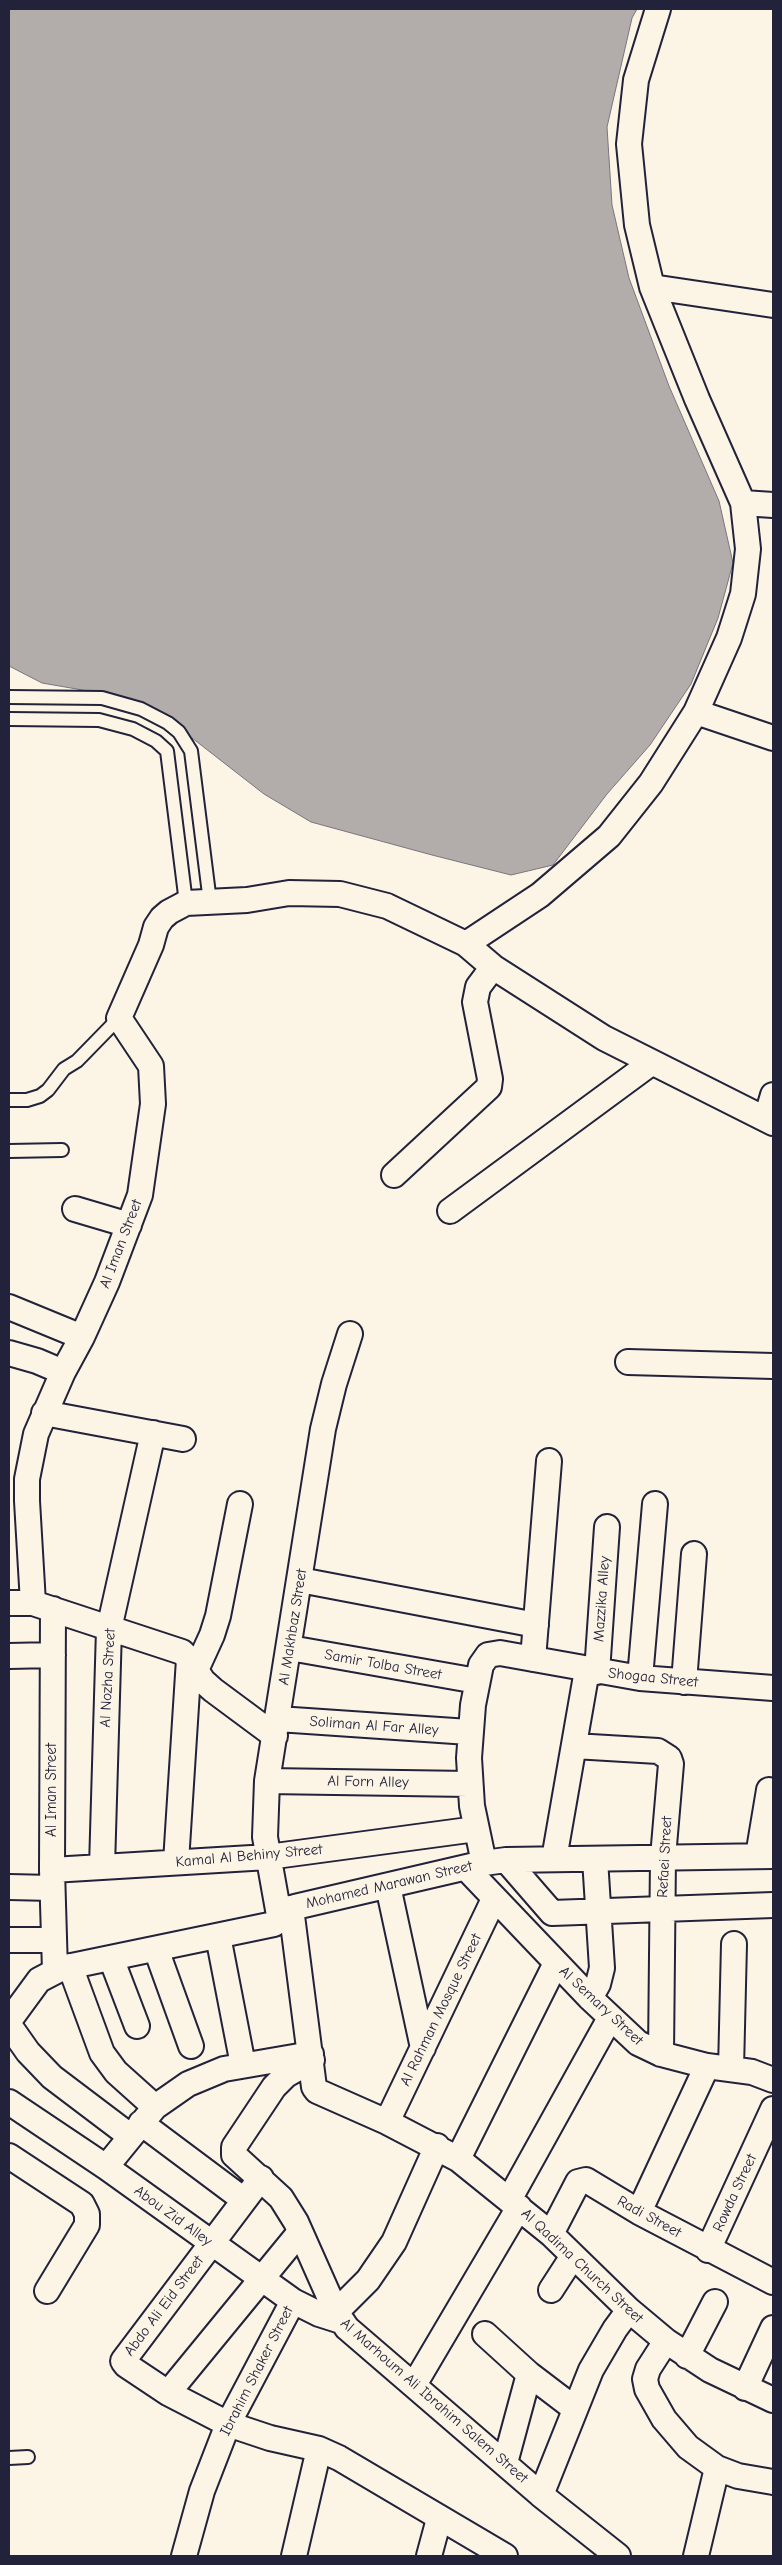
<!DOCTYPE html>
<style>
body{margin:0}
#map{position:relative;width:782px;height:2565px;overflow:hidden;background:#fcf5e5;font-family:"Comic Neue",sans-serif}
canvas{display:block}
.frame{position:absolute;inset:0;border:10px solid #22223b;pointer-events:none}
</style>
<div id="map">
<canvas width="782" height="2565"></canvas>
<div class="frame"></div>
</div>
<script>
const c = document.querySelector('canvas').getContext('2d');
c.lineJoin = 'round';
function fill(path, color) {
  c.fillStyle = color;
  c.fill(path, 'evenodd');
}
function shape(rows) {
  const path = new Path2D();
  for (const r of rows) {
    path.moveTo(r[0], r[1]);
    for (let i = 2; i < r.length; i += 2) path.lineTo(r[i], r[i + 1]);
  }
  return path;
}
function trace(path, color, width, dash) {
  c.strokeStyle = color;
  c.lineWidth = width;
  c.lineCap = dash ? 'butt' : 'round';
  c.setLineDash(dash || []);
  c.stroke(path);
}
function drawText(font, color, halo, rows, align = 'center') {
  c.font = font + ' "Comic Neue",sans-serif';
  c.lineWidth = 4;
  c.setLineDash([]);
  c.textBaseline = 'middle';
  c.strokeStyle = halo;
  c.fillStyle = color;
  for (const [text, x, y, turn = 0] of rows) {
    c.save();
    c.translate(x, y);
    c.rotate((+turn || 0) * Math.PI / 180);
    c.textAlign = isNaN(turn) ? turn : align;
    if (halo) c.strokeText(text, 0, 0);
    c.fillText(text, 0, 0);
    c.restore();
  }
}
const water = shape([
 [9,9,637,9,632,18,607,127,612,205,629,278,669,386,719,501,733,563,718,618,691,684,650,745,607,794,553,865,511,875,432,855,311,822,264,794,156,710,94,692,42,683,9,666,9,9]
]);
const lane = shape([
 [9,697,102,698,141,709,168,723,179,732,191,751,210,902],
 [9,719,99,720,133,729,156,741,167,751,186,903],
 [9,1100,27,1100,40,1096,48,1090,64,1069,77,1061,119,1018],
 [9,1151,62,1150],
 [9,2458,28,2457]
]);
const street = shape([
 [652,287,773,305],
 [743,503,773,505],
 [696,712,773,738],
 [466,944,493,967,604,1038,773,1123],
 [766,1119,773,1095],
 [394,1175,489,1087,490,1079,475,1002,478,987,493,967],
 [75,1209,129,1225],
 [450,1211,651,1063],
 [9,1307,82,1337],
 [9,1353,37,1361,63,1372],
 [628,1362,773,1366],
 [44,1413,183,1439],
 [300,1580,536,1625],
 [9,1603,33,1603,182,1652,189,1659,203,1681,213,1690,275,1736],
 [33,1603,27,1501,27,1479,36,1434,63,1372,82,1337,107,1282,140,1195,153,1104,151,1066,119,1018,151,945,156,927,162,918,169,912,186,903,247,900,289,893,340,894,387,906,466,944,540,895,609,836,651,783,696,712,729,638,743,594,748,549,743,503,697,399,652,287,637,225,629,144,636,80,658,9],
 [53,1609,52,1870,55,1971],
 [290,1648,477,1681],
 [9,1656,53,1655],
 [533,1659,549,1461],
 [196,1670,212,1635,218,1616,240,1504],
 [597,1672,607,1527],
 [640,1678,655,1504],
 [684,1682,694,1554],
 [278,1719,469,1732],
 [574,1746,658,1751,669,1758,671,1764,663,1857,661,2054],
 [267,1781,469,1784],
 [758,1856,769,1790],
 [554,1859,587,1670],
 [506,1860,552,1913,773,1905],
 [176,1862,189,1659],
 [484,1863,472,1806,469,1758,473,1705,481,1665,488,1655,500,1653,640,1678,773,1688],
 [102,1867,109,1629,153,1433],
 [466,1868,590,1998,638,2043,661,2054,707,2066,752,2072,773,2080],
 [52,1870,268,1857,476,1829],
 [388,1886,423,2048],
 [9,1887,52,1888],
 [291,1908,314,2087,317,2091,387,2122,458,2159,551,2234,629,2310,666,2341,710,2370,773,2400],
 [280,1921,265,1837,267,1781,323,1429,334,1384,350,1334],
 [218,1936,243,2065],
 [9,1940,54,1940],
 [156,1949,191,2046],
 [111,1958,137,2026],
 [70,1966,102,2053,116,2072,155,2107],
 [590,1998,598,1984,602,1968,595,1859],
 [9,2021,39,1980,62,1968,274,1924,295,1907,484,1863,506,1860,773,1856],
 [9,2025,28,2052,52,2077,130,2136],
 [312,2060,286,2075,274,2087,234,2147,234,2155,281,2198,296,2222,336,2312,347,2328,541,2495,618,2556],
 [731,2069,734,1944],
 [9,2102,106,2167,293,2301,319,2314,341,2321],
 [387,2122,494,1899],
 [141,2123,244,2200],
 [9,2156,82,2204,87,2214,87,2225,47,2291],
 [458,2159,556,1963],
 [106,2167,155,2107,188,2084,224,2069,311,2054],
 [261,2178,123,2361,126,2365,168,2393,228,2424,270,2438,319,2449,339,2458,505,2556],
 [509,2200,610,2018],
 [639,2212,707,2066],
 [551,2234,578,2182,586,2180,639,2212,773,2282],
 [708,2250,773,2109],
 [551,2290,573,2256],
 [336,2312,368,2280,394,2242,437,2146],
 [485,2334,529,2374,575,2409],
 [666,2341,648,2369,645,2379,647,2389,664,2419,688,2447,717,2468,738,2476,773,2482],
 [687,2356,715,2302],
 [414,2385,519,2207],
 [745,2388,773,2328],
 [168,2393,300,2232],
 [505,2463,529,2374],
 [541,2495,591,2370,615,2329,629,2310],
 [184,2556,202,2491,228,2424,293,2301],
 [294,2556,319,2449],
 [429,2556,439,2519],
 [696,2556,717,2468]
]);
const streetNames = [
 ["Al Iman Street",121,1244,-69],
 ["Mazzika Alley",602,1599,-86],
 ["Al Makhbaz Street",293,1627,-81],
 ["Samir Tolba Street",383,1665,10],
 ["Al Nozha Street",108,1678,-87],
 ["Shogaa Street",653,1678,6],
 ["Soliman Al Far Alley",374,1726,4],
 ["Al Forn Alley",368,1782,1],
 ["Al Iman Street",52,1790,-90],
 ["Kamal Al Behiny Street",249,1856,-5],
 ["Refaei Street",665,1857,-87],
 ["Mohamed Marawan Street",389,1885,-13],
 ["Al Semary Street",601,2006,43],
 ["Al Rahman Mosque Street",441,2010,-64],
 ["Rowda Street",735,2193,-65],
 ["Abou Zid Alley",173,2216,36],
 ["Radi Street",649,2217,29],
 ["Al Qadima Church Street",582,2266,43],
 ["Abdo Ali Eid Street",164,2306,-53],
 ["Ibrahim Shaker Street",257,2371,-63],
 ["Al Marhoum Ali Ibrahim Salem Street",434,2401,41]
];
fill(water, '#b2adab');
trace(water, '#78757e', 1);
trace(lane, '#22223b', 16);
trace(street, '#22223b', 28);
trace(lane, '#fcf5e5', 12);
trace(street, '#fcf5e5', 24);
drawText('15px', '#22223b', '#fcf5e5', streetNames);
</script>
